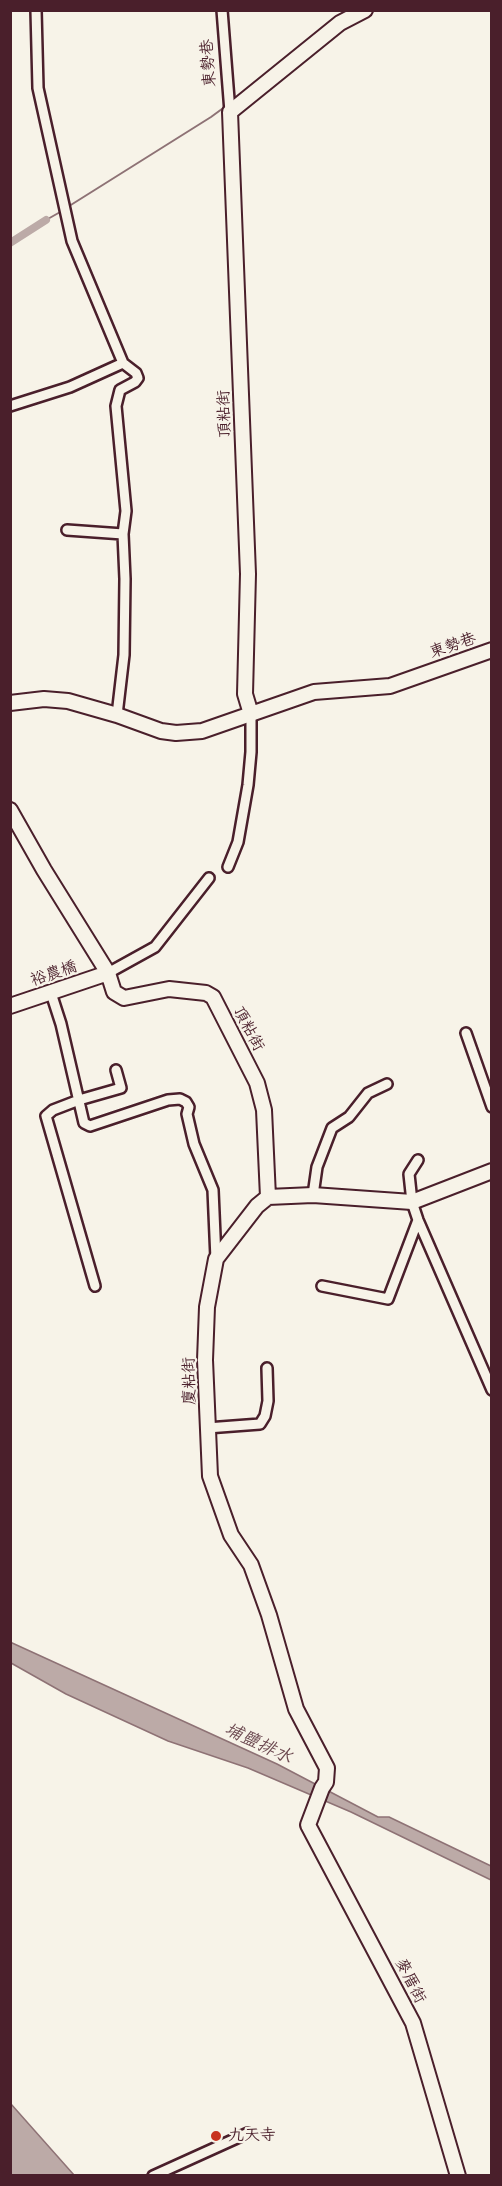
<!DOCTYPE html>
<meta charset="utf-8">
<style>
body{margin:0}
#map{position:relative;width:502px;height:2186px;overflow:hidden;background:#f7f3e8;font-family:"Balsamiq Sans",sans-serif}
canvas{display:block}
.frame{position:absolute;inset:0;border:12px solid #4a1f2b;pointer-events:none}
</style>
<div id="map">
<canvas width="502" height="2186"></canvas>
<div class="frame"></div>
</div>
<script>
const c = document.querySelector('canvas').getContext('2d');
c.lineJoin = 'round';
function fill(path, color) {
  c.fillStyle = color;
  c.fill(path, 'evenodd');
}
function shape(rows) {
  const path = new Path2D();
  for (const r of rows) {
    path.moveTo(r[0], r[1]);
    for (let i = 2; i < r.length; i += 2) path.lineTo(r[i], r[i + 1]);
  }
  return path;
}
function trace(path, color, width, dash) {
  c.strokeStyle = color;
  c.lineWidth = width;
  c.lineCap = dash ? 'butt' : 'round';
  c.setLineDash(dash || []);
  c.stroke(path);
}
function drawText(font, color, halo, rows, align = 'center') {
  c.font = font + ' "Balsamiq Sans","LXGW WenKai TC",sans-serif';
  c.lineWidth = 4.5;
  c.setLineDash([]);
  c.textBaseline = 'middle';
  c.strokeStyle = halo;
  c.fillStyle = color;
  for (const [text, x, y, turn = 0] of rows) {
    c.save();
    c.translate(x, y);
    c.rotate((+turn || 0) * Math.PI / 180);
    c.textAlign = isNaN(turn) ? turn : align;
    if (halo) c.strokeText(text, 0, 0);
    c.fillText(text, 0, 0);
    c.restore();
  }
}
const water = shape([
 [10,1642,277,1764,378,1817,389,1817,491,1866,491,1880,351,1812,248,1768,168,1741,66,1694,11,1663,10,1642],
 [11,2104,74,2175,11,2175,11,2104]
]);
const stream = shape([
 [233,100,264,76],
 [66,208,211,117,226,106],
 [46,220,62,211]
]);
const canal = shape([
 [10,243,46,220]
]);
const street = shape([
 [36,10,38,88,72,241,123,363,136,373,138,378,135,382,120,390,116,406,126,511,123,534,125,579,124,655,117,715],
 [222,10,230,112],
 [10,406,70,387,123,363],
 [67,530,123,534],
 [228,867,238,842,248,785,251,752,251,714],
 [108,973,155,947,209,878],
 [51,993,61,1024,84,1123,90,1126,168,1100,180,1099,186,1102,189,1107,187,1114,194,1144,213,1190,216,1259],
 [466,1033,492,1107],
 [418,1160,409,1174,412,1202,418,1220,492,1390],
 [313,1195,317,1167,332,1128,349,1117,368,1093,387,1084],
 [95,1286,46,1116,53,1110,79,1100,121,1088,116,1070],
 [322,1286,388,1299,418,1220],
 [207,1428,260,1424,265,1416,268,1401,267,1368],
 [153,2176,248,2133]
]);
const secondary = shape([
 [10,703,44,699,68,701,117,715,161,731,176,733,202,731,314,692,390,686,492,650],
 [251,714,245,694,248,574,230,112,340,23,365,10],
 [10,810,44,870,108,973,114,992,124,998,169,989,206,993,213,997,257,1083,264,1110,268,1197],
 [10,1006,108,973],
 [458,2176,413,2023,308,1825,322,1788,326,1782,327,1768,296,1709,269,1615,251,1565,231,1535,210,1476,205,1360,207,1307,216,1259,257,1206,268,1197,313,1195,412,1202,492,1171]
]);
const markers = [
 [216,2136,6,"#c8321e"]
];
const streetNames = [
 ["東勢巷",209,63,-94],
 ["頂粘街",225,414,-92],
 ["東勢巷",453,646,-19],
 ["裕農橋",54,974,-19],
 ["頂粘街",248,1029,62],
 ["廈粘街",190,1381,-91],
 ["麥厝街",410,1981,63]
];
const poiNames = [
 ["九天寺",228,2136]
];
const waterNames = [
 ["埔鹽排水",258,1744,25]
];
fill(water, '#bcaaa7');
trace(water, '#8e7275', 1.5);
trace(stream, '#8e7275', 2);
trace(canal, '#bcaaa7', 8);
trace(street, '#4a1f2b', 14);
trace(secondary, '#4a1f2b', 18);
trace(street, '#f7f3e8', 9);
trace(secondary, '#f7f3e8', 14);
for (const [x, y, r, color] of markers) {
  const dot = new Path2D();
  dot.arc(x, y, r, 0, 2 * Math.PI);
  c.fillStyle = color;
  c.fill(dot);
  trace(dot, '#f7f3e8', 2);
}
drawText('16px', '#4a1f2b', '#f7f3e8', streetNames);
drawText('16px', '#4a1f2b', '#f7f3e8', poiNames, 'left');
drawText('italic 18px', '#6c4950', '#f7f3e8', waterNames);
</script>
